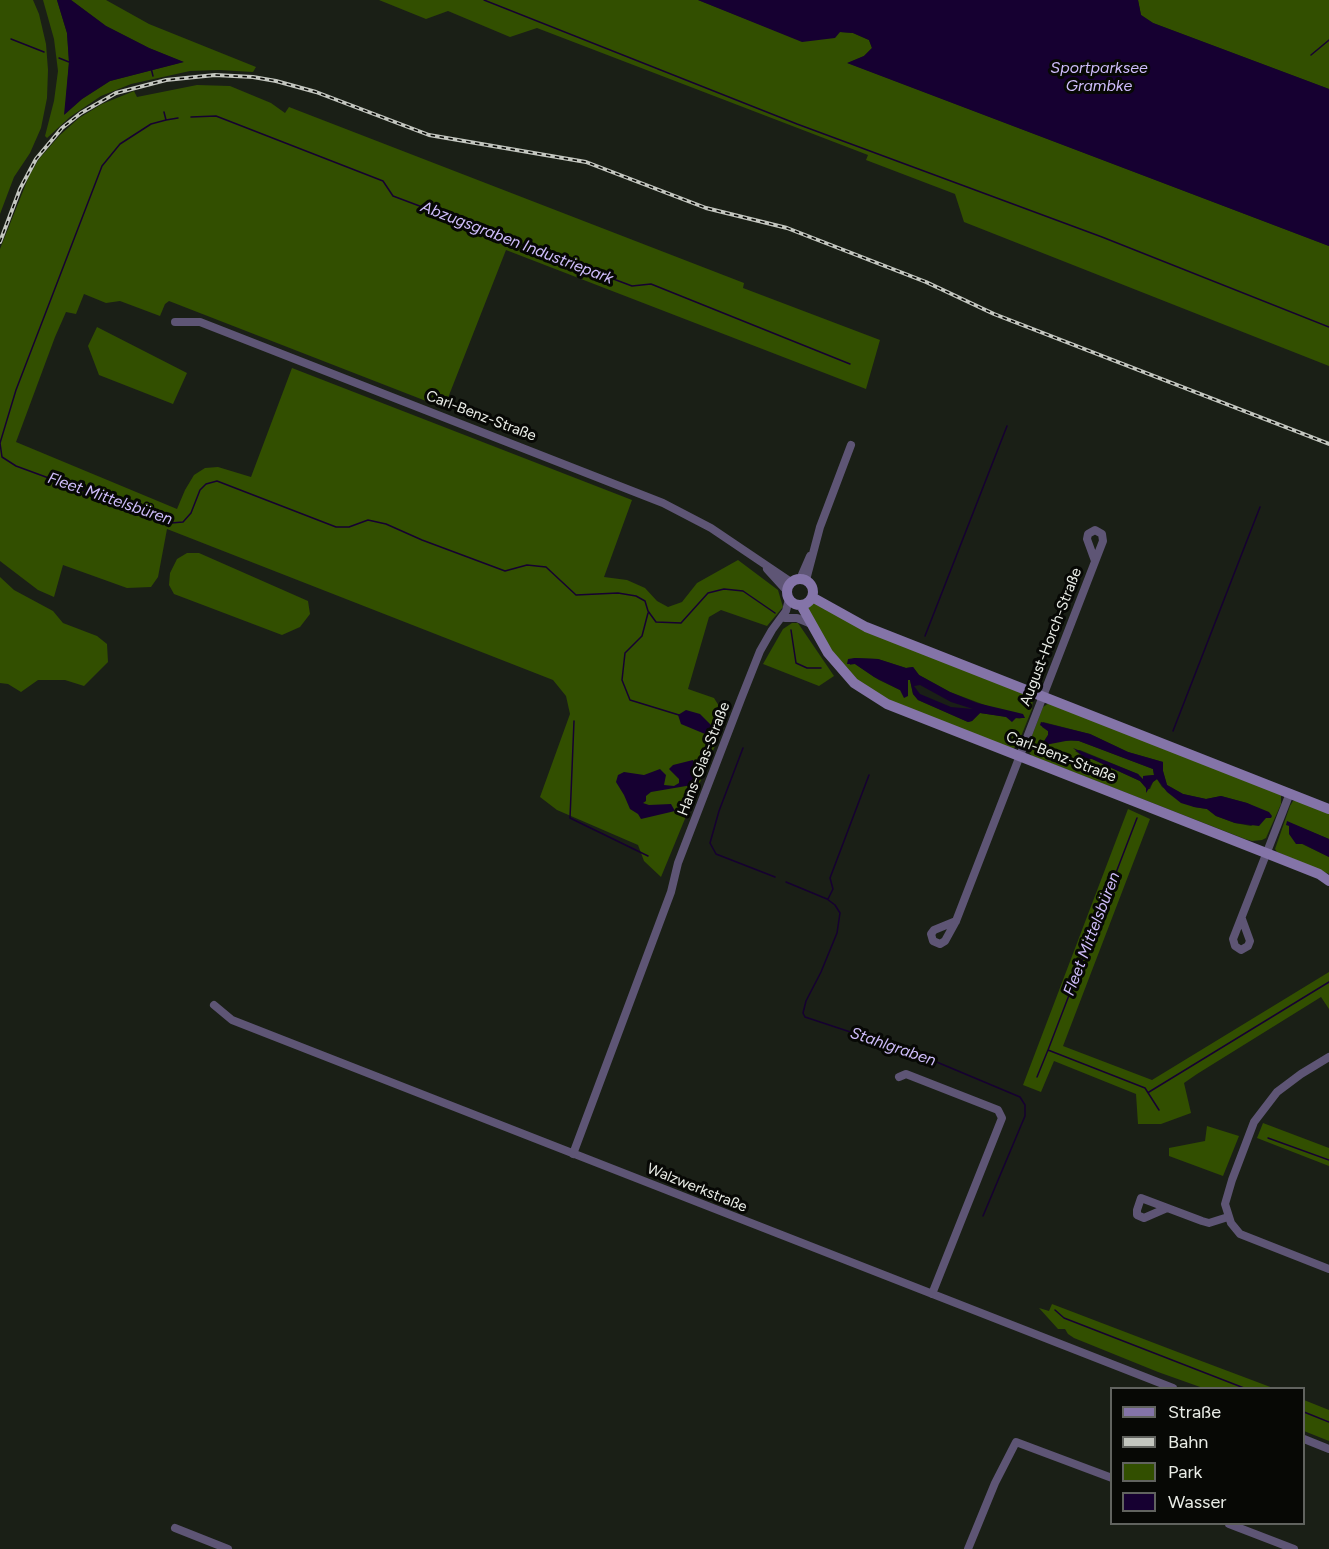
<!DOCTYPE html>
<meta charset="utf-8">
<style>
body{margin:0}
#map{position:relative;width:1329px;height:1549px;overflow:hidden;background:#1a1f16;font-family:Figtree,sans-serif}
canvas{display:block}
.legend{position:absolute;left:1110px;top:1387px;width:195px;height:138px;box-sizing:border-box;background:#070805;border:2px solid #61635f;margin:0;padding:8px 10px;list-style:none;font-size:18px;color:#e9ece6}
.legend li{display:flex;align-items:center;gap:12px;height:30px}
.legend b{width:30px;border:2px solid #61635f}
</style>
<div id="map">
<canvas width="1329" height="1549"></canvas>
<ul class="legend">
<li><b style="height:8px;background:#8474a8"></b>Straße</li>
<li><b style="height:8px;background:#c3c6bf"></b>Bahn</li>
<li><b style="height:16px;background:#324f00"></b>Park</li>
<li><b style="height:16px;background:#160031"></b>Wasser</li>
</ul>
</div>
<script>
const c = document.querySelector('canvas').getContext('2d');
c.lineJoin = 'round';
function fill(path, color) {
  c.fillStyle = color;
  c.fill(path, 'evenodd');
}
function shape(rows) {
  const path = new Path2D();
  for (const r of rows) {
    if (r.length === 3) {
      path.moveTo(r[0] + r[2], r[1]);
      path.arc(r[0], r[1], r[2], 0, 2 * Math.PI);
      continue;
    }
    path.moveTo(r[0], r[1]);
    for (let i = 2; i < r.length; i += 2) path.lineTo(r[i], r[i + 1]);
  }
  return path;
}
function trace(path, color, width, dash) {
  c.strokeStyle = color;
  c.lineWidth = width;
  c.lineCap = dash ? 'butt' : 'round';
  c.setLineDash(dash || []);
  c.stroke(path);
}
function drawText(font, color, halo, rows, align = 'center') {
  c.font = font + ' Figtree,sans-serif';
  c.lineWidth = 6;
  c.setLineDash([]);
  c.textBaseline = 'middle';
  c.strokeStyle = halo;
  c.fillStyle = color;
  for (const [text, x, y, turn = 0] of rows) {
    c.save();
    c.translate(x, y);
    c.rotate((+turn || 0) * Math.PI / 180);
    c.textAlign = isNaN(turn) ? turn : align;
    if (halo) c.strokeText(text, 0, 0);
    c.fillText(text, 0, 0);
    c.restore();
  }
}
const green = shape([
 [0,0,33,0,39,14,46,44,48,70,47,98,41,128,30,153,14,177,0,214],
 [43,0,57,0,67,33,69,62,65,114,82,99,110,81,183,62,149,48,106,26,71,0,106,0,149,24,256,67,253,72,219,70,190,71,131,84,101,96,70,117,47,138,45,136,54,101,58,71,54,39],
 [379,0,698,0,802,41,840,32,853,33,869,40,872,48,864,56,848,63,1329,246,1329,366,964,222,955,194,866,160,868,155,537,28,510,37,448,11,426,19],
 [1138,0,1329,0,1329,89,1153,23,1141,15],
 [197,85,230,86,271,103,285,113,289,107,744,283,743,288,880,340,866,389,506,250,444,408,169,301,165,304,160,316,120,301,106,303,84,294,76,314,66,312,55,337,16,442,177,509,185,490,194,475,205,468,218,467,251,477,292,368,632,500,604,577,627,580,645,588,657,601,668,607,682,602,697,583,738,560,778,590,783,607,767,626,721,610,709,617,688,689,714,698,724,714,724,724,661,877,644,861,638,845,557,810,540,797,570,714,566,696,553,680,167,529,158,577,151,587,127,588,63,565,54,597,38,590,0,561,0,249,29,176,39,159,60,135,79,118,102,104,134,91,137,97],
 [97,327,187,373,173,404,99,375,88,346],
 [187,553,199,553,308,601,310,614,300,627,282,635,174,594,169,585,170,573,177,559],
 [0,577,14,590,53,611,63,623,97,636,107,644,108,662,84,686,65,680,38,680,21,692,8,684,0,683],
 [816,600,1033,698,1032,709,1018,744,1013,749,890,701,858,681,831,650,805,607],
 [855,658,878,659,906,668,913,667,919,675,950,692,1022,719,980,713,972,721,968,722,918,700,913,694,910,680,908,680,900,690,879,680,855,664,850,665,849,660],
 [792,623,798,623,834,676,819,686,763,664,783,629],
 [1049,703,1281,793,1281,804,1266,838,1262,840,1252,841,1245,839,1032,756,1028,751,1028,746,1043,707],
 [1043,722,1090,734,1128,752,1163,762,1163,771,1167,785,1183,794,1206,799,1221,796,1247,803,1270,815,1251,826,1235,823,1216,816,1207,809,1194,807,1162,787,1157,779,1153,782,1150,789,1147,789,1140,781,1092,759,1086,758,1075,751,1080,750,1138,774,1143,781,1144,776,1154,775,1153,769,1079,741,1044,741,1048,735,1048,731,1042,727],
 [1298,800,1329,812,1329,839,1287,822,1302,844,1329,857,1329,874,1277,852,1275,849,1290,806,1293,801],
 [1128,809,1150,819,1063,1046,1152,1080,1329,972,1329,1009,1321,997,1197,1074,1184,1083,1191,1113,1161,1124,1138,1124,1136,1094,1054,1061,1041,1092,1023,1085],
 [1263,1123,1329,1148,1329,1166,1257,1138],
 [1207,1126,1239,1136,1223,1176,1169,1156,1169,1148,1205,1141],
 [1052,1304,1196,1359,1273,1388,1203,1388,1158,1372,1074,1338,1068,1334,1065,1329,1058,1329,1039,1308,1049,1311],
 [1304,1400,1329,1410,1329,1441,1304,1431]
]);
const water = shape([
 [57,0,71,0,106,26,149,48,184,62,110,81,82,99,64,115,69,62,67,33],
 [698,0,1138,0,1141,15,1153,23,1329,89,1329,246,847,63,864,56,872,48,869,40,853,33,840,32,835,38,802,42],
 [855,658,878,659,906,668,913,667,919,675,950,692,977,703,1015,712,1023,714,1025,718,1016,718,1012,722,1006,717,980,713,972,721,968,722,918,700,913,694,910,680,908,680,908,696,904,698,900,690,874,677,855,664,847,664,848,659],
 [920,685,951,702,973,709,951,707,920,694,914,686],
 [686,710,700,714,716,730,705,734,681,724,678,715],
 [1041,722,1090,734,1128,752,1163,762,1163,771,1167,785,1183,794,1206,799,1221,796,1247,803,1269,812,1272,816,1271,818,1266,818,1259,826,1235,823,1216,816,1207,809,1194,807,1181,803,1167,792,1157,779,1153,782,1146,793,1146,788,1140,781,1092,759,1086,759,1073,748,1138,774,1143,779,1143,776,1154,775,1153,769,1079,741,1071,740,1045,745,1043,743,1048,735,1048,731,1040,725],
 [693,760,696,766,698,782,692,785,651,792,646,796,646,801,643,803,649,805,671,804,675,811,641,819,638,814,630,809,624,795,616,782,618,775,624,772,644,775,660,769,666,775,664,785,674,786,679,783,679,779,669,769,673,765],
 [1287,821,1329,839,1329,857,1303,844,1296,844,1289,834,1289,826,1286,825]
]);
const stream = shape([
 [484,0,797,124,1102,237,1329,327],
 [11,39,44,52],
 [1311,55,1329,40],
 [59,58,69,62],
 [151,68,153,76],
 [164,112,166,120,178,118],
 [191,117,216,116,383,181,393,196,632,286,651,284,850,364],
 [166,120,151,124,120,144,102,166,16,390,0,443,2,457,16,466,171,523,183,522,191,513,200,490,206,484,217,481,336,527,349,527,368,520,386,524,422,540,505,571,527,565,546,567,576,595,618,593,636,596,645,601,648,611,656,622,681,623,708,593,724,589,743,591,775,613],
 [648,613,642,636,625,653,622,680,630,700,679,715],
 [791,630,796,663,807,668,821,668],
 [925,636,1007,426],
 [574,721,570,818,648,856],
 [1173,731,1260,507],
 [743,748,719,811,710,843,716,854,775,877],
 [1137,818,1048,1050,1145,1088,1159,1110],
 [786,882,827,899,835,905,840,913,837,933,821,972,806,1001,803,1013,805,1017,920,1055,1020,1097,1025,1105,1025,1116,983,1216],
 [828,899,833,889,830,878,869,775],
 [1037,1077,1048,1050],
 [1149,1092,1329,982],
 [1268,1138,1329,1160],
 [1055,1310,1064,1318,1244,1388],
 [1304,1412,1329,1422]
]);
const street = shape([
 [175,322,200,322,663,503,711,528,791,582],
 [767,569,787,591],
 [800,579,810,556],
 [806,580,820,527,851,445],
 [785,618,797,618,809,623],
 [1242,919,1250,941,1248,946,1241,950,1235,946,1233,939,1290,793],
 [956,921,934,930,931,934,933,941,940,944,945,941,956,921,1103,541,1102,534,1095,530,1088,534,1087,539,1095,561],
 [214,1005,232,1020,1173,1388],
 [1329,1057,1301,1074,1277,1092,1254,1122,1232,1180,1225,1204,1231,1223,1240,1234,1329,1269],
 [899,1077,906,1074,998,1110,1002,1118,932,1294],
 [573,1154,671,892,678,863,741,699,760,651,772,630,786,611,789,599],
 [1167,1208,1144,1218,1137,1215,1137,1210,1141,1198,1202,1221,1209,1223,1228,1217],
 [1304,1439,1329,1449],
 [1229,1524,1294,1549],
 [175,1528,228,1549],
 [968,1549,995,1483,1016,1442,1112,1478]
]);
const secondary = shape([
 [800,592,13],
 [812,597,866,627,1329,809],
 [801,605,828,653,854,683,887,704,1266,853,1319,874,1329,881]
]);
const rail = shape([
 [0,242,20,189,36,159,62,128,81,113,116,93,166,80,215,75,253,77,276,81,316,92,429,135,586,162,706,208,787,228,926,282,994,314,1329,444]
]);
const streetNames = [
 ["Carl-Benz-Straße",481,416,21],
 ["August-Horch-Straße",1051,637,-69],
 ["Carl-Benz-Straße",1061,757,21],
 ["Hans-Glas-Straße",704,759,-69],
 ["Walzwerkstraße",697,1188,22]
];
const waterNames = [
 ["Sportparksee",1099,68],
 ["Grambke",1099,86],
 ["Abzugsgraben Industriepark",517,243,21],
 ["Fleet Mittelsbüren",110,499,19],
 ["Fleet Mittelsbüren",1092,934,-69],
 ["Stahlgraben",893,1047,19]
];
fill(green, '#324f00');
fill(water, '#160031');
trace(stream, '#160031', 1.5);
trace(street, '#5e5575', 8);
trace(secondary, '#8474a8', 10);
trace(rail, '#c3c6bf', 4);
trace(rail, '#070805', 1.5, [4.5]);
drawText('15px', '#e9ece6', '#070805', streetNames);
drawText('italic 16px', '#cfbdfb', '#070805', waterNames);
</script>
